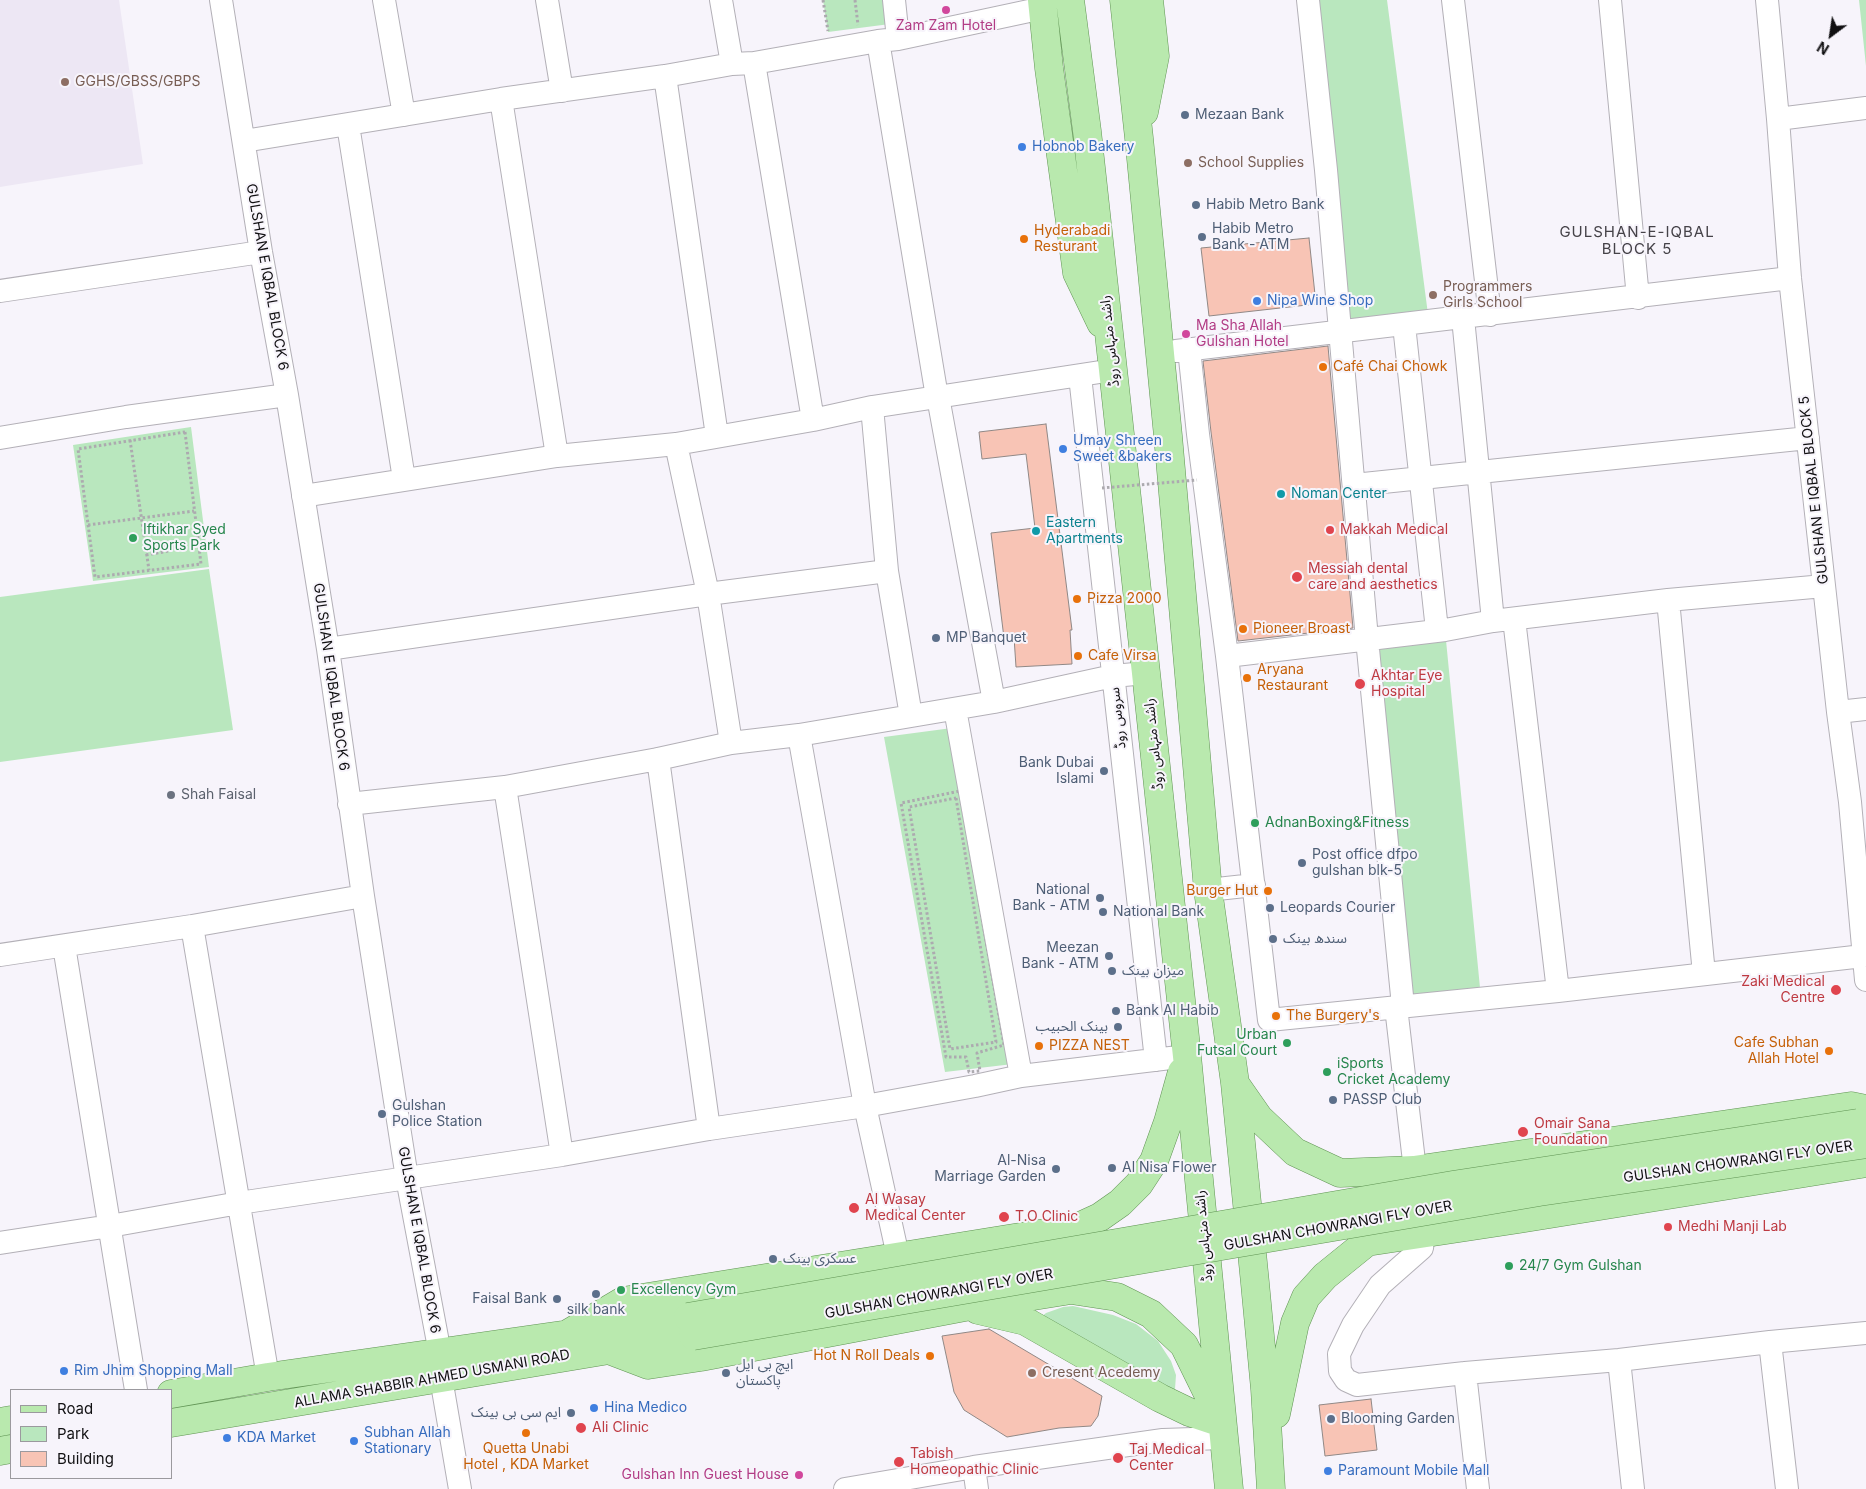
<!DOCTYPE html>
<meta charset="utf-8">
<style>
body{margin:0}
#map{position:relative;width:1866px;height:1489px;overflow:hidden;background:#f7f4fb;font-family:Inter,sans-serif}
canvas{display:block}
.legend{position:absolute;left:10px;top:1389px;width:162px;height:90px;box-sizing:border-box;background:#f7f4fb;border:1px solid #9b999e;margin:0;padding:6px 9px;list-style:none;font-size:15px;color:#111012}
.legend li{display:flex;align-items:center;gap:10px;height:25px}
.legend b{width:25px;border:1px solid #9b999e}
.north{position:absolute;left:1806px;top:10px;width:50px;height:50px;-webkit-text-stroke:4px #f7f4fb;paint-order:stroke;rotate:211deg;font-size:14px;font-weight:700;line-height:20px;text-align:center;color:#111012}
.north::after{content:'';display:block;margin:auto;width:18px;height:22px;background:#111012;clip-path:polygon(50% 0,100% 100%,50% 72%,0 100%)}
</style>
<div id="map">
<canvas width="1866" height="1489"></canvas>
<ul class="legend">
<li><b style="height:6px;background:#b9e9ae"></b>Road</li>
<li><b style="height:14px;background:#b9e7be"></b>Park</li>
<li><b style="height:14px;background:#f8c4b5"></b>Building</li>
</ul>
<div class="north">N</div>
</div>
<script>
const c = document.querySelector('canvas').getContext('2d');
c.lineJoin = 'round';
function fill(path, color) {
  c.fillStyle = color;
  c.fill(path, 'evenodd');
}
function shape(rows) {
  const path = new Path2D();
  for (const r of rows) {
    path.moveTo(r[0], r[1]);
    for (let i = 2; i < r.length; i += 2) path.lineTo(r[i], r[i + 1]);
  }
  return path;
}
function trace(path, color, width, dash) {
  c.strokeStyle = color;
  c.lineWidth = width;
  c.lineCap = dash ? 'butt' : 'round';
  c.setLineDash(dash || []);
  c.stroke(path);
}
function drawText(font, color, halo, rows, align = 'center') {
  c.font = font + ' Inter,"Noto Sans Arabic",sans-serif';
  c.lineWidth = 4;
  c.setLineDash([]);
  c.textBaseline = 'middle';
  c.strokeStyle = halo;
  c.fillStyle = color;
  for (const [text, x, y, turn = 0] of rows) {
    c.save();
    c.translate(x, y);
    c.rotate((+turn || 0) * Math.PI / 180);
    c.textAlign = isNaN(turn) ? turn : align;
    if (halo) c.strokeText(text, 0, 0);
    c.fillText(text, 0, 0);
    c.restore();
  }
}
const built = shape([
 [0,0,119,0,143,164,0,187]
]);
const green = shape([
 [823,0,887,0,890,24,828,32],
 [1307,0,1387,0,1429,322,1337,333],
 [1859,0,1866,0,1866,66],
 [191,427,209,567,93,581,73,445],
 [209,569,233,730,0,762,0,597],
 [1445,630,1481,998,1403,1006,1366,638],
 [952,728,1013,1064,945,1072,884,737],
 [1073,1306,1113,1315,1136,1324,1158,1341,1171,1361,1176,1375,1175,1389,1166,1394,1040,1318,1046,1313,1063,1307]
]);
const building = shape([
 [1309,238,1316,304,1209,316,1201,248,1309,238],
 [1328,346,1353,628,1238,641,1211,432,1203,361,1328,346],
 [1046,424,1072,630,1070,630,1072,664,1016,667,1014,637,1004,638,991,533,1035,528,1026,454,982,459,979,432,1046,424],
 [989,1329,1102,1396,1098,1416,1091,1426,1059,1428,1007,1437,964,1410,954,1392,942,1336,989,1329],
 [1371,1399,1377,1450,1325,1456,1319,1405,1371,1399]
]);
const path = shape([
 [823,0,828,31],
 [855,0,858,25],
 [185,432,201,564,95,577,78,449,185,432],
 [130,440,149,570],
 [88,525,194,511],
 [146,555,169,551],
 [960,791,1004,1045,977,1053,980,1071,969,1072,966,1057,946,1057,901,803,960,791],
 [956,798,996,1042,950,1049,909,807,956,798]
]);
const minor = shape([
 [221,0,261,252,287,395,328,649,363,896,407,1178,440,1353],
 [384,0,404,115],
 [547,0,562,91],
 [721,0,732,64],
 [894,0,898,39],
 [1308,0,1326,170,1367,639,1403,1006],
 [1453,0,1490,315],
 [1610,0,1638,298],
 [1767,0,1778,119,1790,278,1838,712,1850,802,1866,980],
 [878,41,937,397],
 [754,63,813,420],
 [665,76,717,436],
 [501,99,557,456],
 [1778,119,1866,108],
 [348,125,404,479],
 [244,141,501,99,665,76,732,64,754,63,878,41,898,39,1043,8],
 [0,291,261,252],
 [1463,318,1493,621],
 [1404,325,1437,630],
 [1189,349,1198,434,1227,656,1269,1020,1558,991,1863,956],
 [1176,351,1790,278],
 [1080,376,1156,1060],
 [938,397,994,702],
 [872,407,887,571,911,716],
 [0,438,126,417,287,395],
 [676,444,708,594,731,743],
 [1354,485,1808,438],
 [303,496,557,456,676,444,813,420,872,407,1113,370],
 [1668,600,1704,974],
 [1514,619,1558,991],
 [328,649,708,594,887,571],
 [1227,656,1445,630,1493,621,1668,600,1824,586],
 [955,709,1021,1076],
 [1838,712,1866,709],
 [799,735,865,1106,898,1256],
 [658,759,709,1129],
 [505,787,562,1155],
 [349,804,505,787,658,759,731,743,799,735,994,702,1113,676,1146,673],
 [1208,890,1254,885],
 [192,926,268,1377],
 [64,946,136,1390],
 [0,955,192,926,363,896],
 [1396,1007,1417,1187],
 [1422,1219,1424,1233,1422,1248,1380,1285,1353,1325,1339,1354,1340,1371,1346,1380,1357,1385,1465,1373,1619,1360,1770,1342,1866,1333],
 [0,1243,110,1226,239,1203,562,1155,709,1129,865,1106,975,1086,1021,1076,1187,1056],
 [1770,1342,1787,1489],
 [1619,1360,1633,1489],
 [1465,1373,1478,1489],
 [441,1378,460,1489],
 [974,1467,977,1489],
 [845,1489,974,1467,1163,1440,1223,1438]
]);
const major = shape([
 [1042,0,1049,68,1077,273,1101,323],
 [1070,0,1087,131,1146,673,1187,1056,1229,1489],
 [1124,0,1139,138,1168,436,1208,890,1235,1083,1255,1283,1265,1389,1271,1489],
 [1144,112,1155,56,1149,0],
 [1236,1085,1259,1118,1295,1152,1340,1173,1414,1170,1851,1106,1866,1109],
 [978,1310,1025,1321,1160,1398,1189,1412,1222,1423],
 [564,1336,623,1301,1076,1228,1100,1217,1120,1203,1139,1184,1154,1161,1168,1122,1182,1072],
 [606,1349,648,1365,701,1357,965,1307,1071,1290,1117,1297,1151,1314,1184,1345,1213,1404],
 [171,1394,268,1377,688,1317],
 [1276,1414,1295,1323,1306,1297,1325,1276,1367,1242,1519,1219,1866,1163],
 [0,1422,11,1420],
 [171,1423,693,1336],
 [0,1451,11,1449]
]);
const pathBridge = shape([
 [1102,488,1197,480]
]);
const majorBridge = shape([
 [688,1317,1453,1185,1858,1123],
 [693,1336,1539,1192,1866,1144]
]);
const markers = [
 [946,10,5,"#d1479c"],
 [65,82,5,"#8d6e63"],
 [1185,115,5,"#5c6f8a"],
 [1022,147,5,"#3f7fe0"],
 [1188,163,5,"#8d6e63"],
 [1196,205,5,"#5c6f8a"],
 [1202,237,5,"#5c6f8a"],
 [1024,239,5,"#e8710a"],
 [1433,295,5,"#8d6e63"],
 [1257,301,5,"#3f7fe0"],
 [1186,334,5,"#d1479c"],
 [1323,367,5,"#e8710a"],
 [1063,449,5,"#3f7fe0"],
 [1281,494,5,"#0f9aa8"],
 [1330,530,5,"#e0444e"],
 [1036,531,5,"#0f9aa8"],
 [133,538,5,"#2e9e5b"],
 [1297,577,6,"#e0444e"],
 [1077,599,5,"#e8710a"],
 [1243,629,5,"#e8710a"],
 [936,638,5,"#5c6f8a"],
 [1078,656,5,"#e8710a"],
 [1247,678,5,"#e8710a"],
 [1360,684,6,"#e0444e"],
 [1104,771,5,"#5c6f8a"],
 [171,795,5,"#6b7280"],
 [1255,823,5,"#2e9e5b"],
 [1302,863,5,"#5c6f8a"],
 [1268,891,5,"#e8710a"],
 [1100,898,5,"#5c6f8a"],
 [1270,908,5,"#5c6f8a"],
 [1103,912,5,"#5c6f8a"],
 [1273,939,5,"#5c6f8a"],
 [1109,956,5,"#5c6f8a"],
 [1112,971,5,"#5c6f8a"],
 [1836,990,6,"#e0444e"],
 [1116,1011,5,"#5c6f8a"],
 [1276,1016,5,"#e8710a"],
 [1118,1027,5,"#5c6f8a"],
 [1287,1043,5,"#2e9e5b"],
 [1039,1046,5,"#e8710a"],
 [1829,1051,5,"#e8710a"],
 [1327,1072,5,"#2e9e5b"],
 [1333,1100,5,"#5c6f8a"],
 [382,1114,5,"#5c6f8a"],
 [1523,1132,6,"#e0444e"],
 [1112,1168,5,"#5c6f8a"],
 [1056,1169,5,"#5c6f8a"],
 [854,1208,6,"#e0444e"],
 [1004,1217,6,"#e0444e"],
 [1668,1227,5,"#e0444e"],
 [773,1259,5,"#5c6f8a"],
 [1509,1266,5,"#2e9e5b"],
 [621,1290,5,"#2e9e5b"],
 [596,1294,5,"#5c6f8a"],
 [557,1299,5,"#5c6f8a"],
 [930,1356,5,"#e8710a"],
 [64,1371,5,"#3f7fe0"],
 [726,1373,5,"#5c6f8a"],
 [1032,1373,5,"#8d6e63"],
 [594,1408,5,"#3f7fe0"],
 [571,1413,5,"#5c6f8a"],
 [1331,1419,5,"#5c6f8a"],
 [581,1428,6,"#e0444e"],
 [526,1433,5,"#e8710a"],
 [227,1438,5,"#3f7fe0"],
 [354,1441,5,"#3f7fe0"],
 [1118,1458,6,"#e0444e"],
 [899,1462,6,"#e0444e"],
 [1328,1471,5,"#3f7fe0"],
 [799,1475,5,"#d1479c"]
];
const hotelNames = [
 ["Zam Zam Hotel",946,26],
 ["Ma Sha Allah",1196,326,"left"],
 ["Gulshan Hotel",1196,342,"left"],
 ["Gulshan Inn Guest House",789,1475,"right"]
];
const educationNames = [
 ["GGHS/GBSS/GBPS",75,82],
 ["School Supplies",1198,163],
 ["Programmers",1443,287],
 ["Girls School",1443,303],
 ["Cresent Acedemy",1042,1373]
];
const serviceNames = [
 ["Mezaan Bank",1195,115],
 ["Habib Metro Bank",1206,205],
 ["Habib Metro",1212,229],
 ["Bank - ATM",1212,245],
 ["MP Banquet",946,638],
 ["Bank Dubai",1094,763,"right"],
 ["Islami",1094,779,"right"],
 ["Post office dfpo",1312,855],
 ["gulshan blk-5",1312,871],
 ["National",1090,890,"right"],
 ["Bank - ATM",1090,906,"right"],
 ["Leopards Courier",1280,908],
 ["National Bank",1113,912],
 ["سندھ بینک",1283,939],
 ["Meezan",1099,948,"right"],
 ["Bank - ATM",1099,964,"right"],
 ["میزان بینک",1122,971],
 ["Bank Al Habib",1126,1011],
 ["بينک الحبيب",1108,1027,"right"],
 ["PASSP Club",1343,1100],
 ["Gulshan",392,1106],
 ["Police Station",392,1122],
 ["Al-Nisa",1046,1161,"right"],
 ["Marriage Garden",1046,1177,"right"],
 ["Al Nisa Flower",1122,1168],
 ["عسکری بینک",783,1259],
 ["Faisal Bank",547,1299,"right"],
 ["silk bank",596,1310,"center"],
 ["ایچ بی ایل",736,1365],
 ["پاکستان",736,1381],
 ["ایم سی بی بینک",561,1413,"right"],
 ["Blooming Garden",1341,1419]
];
const shopNames = [
 ["Hobnob Bakery",1032,147],
 ["Nipa Wine Shop",1267,301],
 ["Umay Shreen",1073,441],
 ["Sweet &bakers",1073,457],
 ["Rim Jhim Shopping Mall",74,1371],
 ["Hina Medico",604,1408],
 ["Subhan Allah",364,1433],
 ["Stationary",364,1449],
 ["KDA Market",237,1438],
 ["Paramount Mobile Mall",1338,1471]
];
const foodNames = [
 ["Hyderabadi",1034,231],
 ["Resturant",1034,247],
 ["Café Chai Chowk",1333,367],
 ["Pizza 2000",1087,599],
 ["Pioneer Broast",1253,629],
 ["Cafe Virsa",1088,656],
 ["Aryana",1257,670],
 ["Restaurant",1257,686],
 ["Burger Hut",1258,891,"right"],
 ["The Burgery's",1286,1016],
 ["Cafe Subhan",1819,1043,"right"],
 ["Allah Hotel",1819,1059,"right"],
 ["PIZZA NEST",1049,1046],
 ["Hot N Roll Deals",920,1356,"right"],
 ["Quetta Unabi",526,1449,"center"],
 ["Hotel , KDA Market",526,1465,"center"]
];
const streetNames = [
 ["GULSHAN E IQBAL BLOCK 6",267,277,80],
 ["راشد منہاس روڈ",1110,341,-96],
 ["GULSHAN E IQBAL BLOCK 5",1814,490,-96],
 ["GULSHAN E IQBAL BLOCK 6",331,677,82],
 ["سروس روڈ",1118,718,-96],
 ["راشد منہاس روڈ",1154,744,-96],
 ["GULSHAN CHOWRANGI FLY OVER",1738,1162,-8],
 ["GULSHAN CHOWRANGI FLY OVER",1338,1226,-10],
 ["راشد منہاس روڈ",1204,1236,-95],
 ["GULSHAN E IQBAL BLOCK 6",419,1240,80],
 ["GULSHAN CHOWRANGI FLY OVER",939,1294,-10],
 ["ALLAMA SHABBIR AHMED USMANI ROAD",432,1379,-10]
];
const cultureNames = [
 ["Noman Center",1291,494],
 ["Eastern",1046,523],
 ["Apartments",1046,539]
];
const leisureNames = [
 ["Iftikhar Syed",143,530],
 ["Sports Park",143,546],
 ["AdnanBoxing&Fitness",1265,823],
 ["Urban",1277,1035,"right"],
 ["Futsal Court",1277,1051,"right"],
 ["iSports",1337,1064],
 ["Cricket Academy",1337,1080],
 ["24/7 Gym Gulshan",1519,1266],
 ["Excellency Gym",631,1290]
];
const healthNames = [
 ["Makkah Medical",1340,530],
 ["Messiah dental",1308,569],
 ["care and aesthetics",1308,585],
 ["Akhtar Eye",1371,676],
 ["Hospital",1371,692],
 ["Zaki Medical",1825,982,"right"],
 ["Centre",1825,998,"right"],
 ["Omair Sana",1534,1124],
 ["Foundation",1534,1140],
 ["Al Wasay",865,1200],
 ["Medical Center",865,1216],
 ["T.O Clinic",1015,1217],
 ["Medhi Manji Lab",1678,1227],
 ["Ali Clinic",592,1428],
 ["Taj Medical",1129,1450],
 ["Center",1129,1466],
 ["Tabish",910,1454],
 ["Homeopathic Clinic",910,1470]
];
const worshipNames = [
 ["Shah Faisal",181,795]
];
const neighbourhoodNames = [
 ["GULSHAN-E-IQBAL",1637,232],
 ["BLOCK 5",1637,249]
];
fill(built, '#ede7f4');
fill(green, '#b9e7be');
fill(building, '#f8c4b5');
trace(building, '#908886', 1);
trace(minor, '#b3b0b7', 24);
trace(major, '#609454', 29);
trace(path, '#acaaaf', 3, [2.5, 2.5]);
trace(minor, '#fff', 22);
trace(major, '#b9e9ae', 28);
trace(majorBridge, '#609454', 29, []);
trace(pathBridge, '#acaaaf', 3, [2.5, 2.5]);
trace(majorBridge, '#b9e9ae', 28);
for (const [x, y, r, color] of markers) {
  const dot = new Path2D();
  dot.arc(x, y, r, 0, 2 * Math.PI);
  c.fillStyle = color;
  c.fill(dot);
  trace(dot, '#f7f4fb', 2);
}
drawText('14px', '#b23c85', '#f7f4fb', hotelNames);
drawText('14px', '#785e54', '#f7f4fb', educationNames, 'left');
drawText('14px', '#4e5e75', '#f7f4fb', serviceNames, 'left');
drawText('14px', '#366cbe', '#f7f4fb', shopNames, 'left');
drawText('14px', '#c56008', '#f7f4fb', foodNames, 'left');
drawText('14px', '#111012', '#f7f4fb', streetNames);
drawText('14px', '#0d838f', '#f7f4fb', cultureNames, 'left');
drawText('14px', '#27864d', '#f7f4fb', leisureNames, 'left');
drawText('14px', '#be3a42', '#f7f4fb', healthNames, 'left');
drawText('14px', '#5b616d', '#f7f4fb', worshipNames, 'left');
c.letterSpacing = '1px';
drawText('15px', '#454248', '#f7f4fb', neighbourhoodNames);
c.letterSpacing = '0px';
</script>
